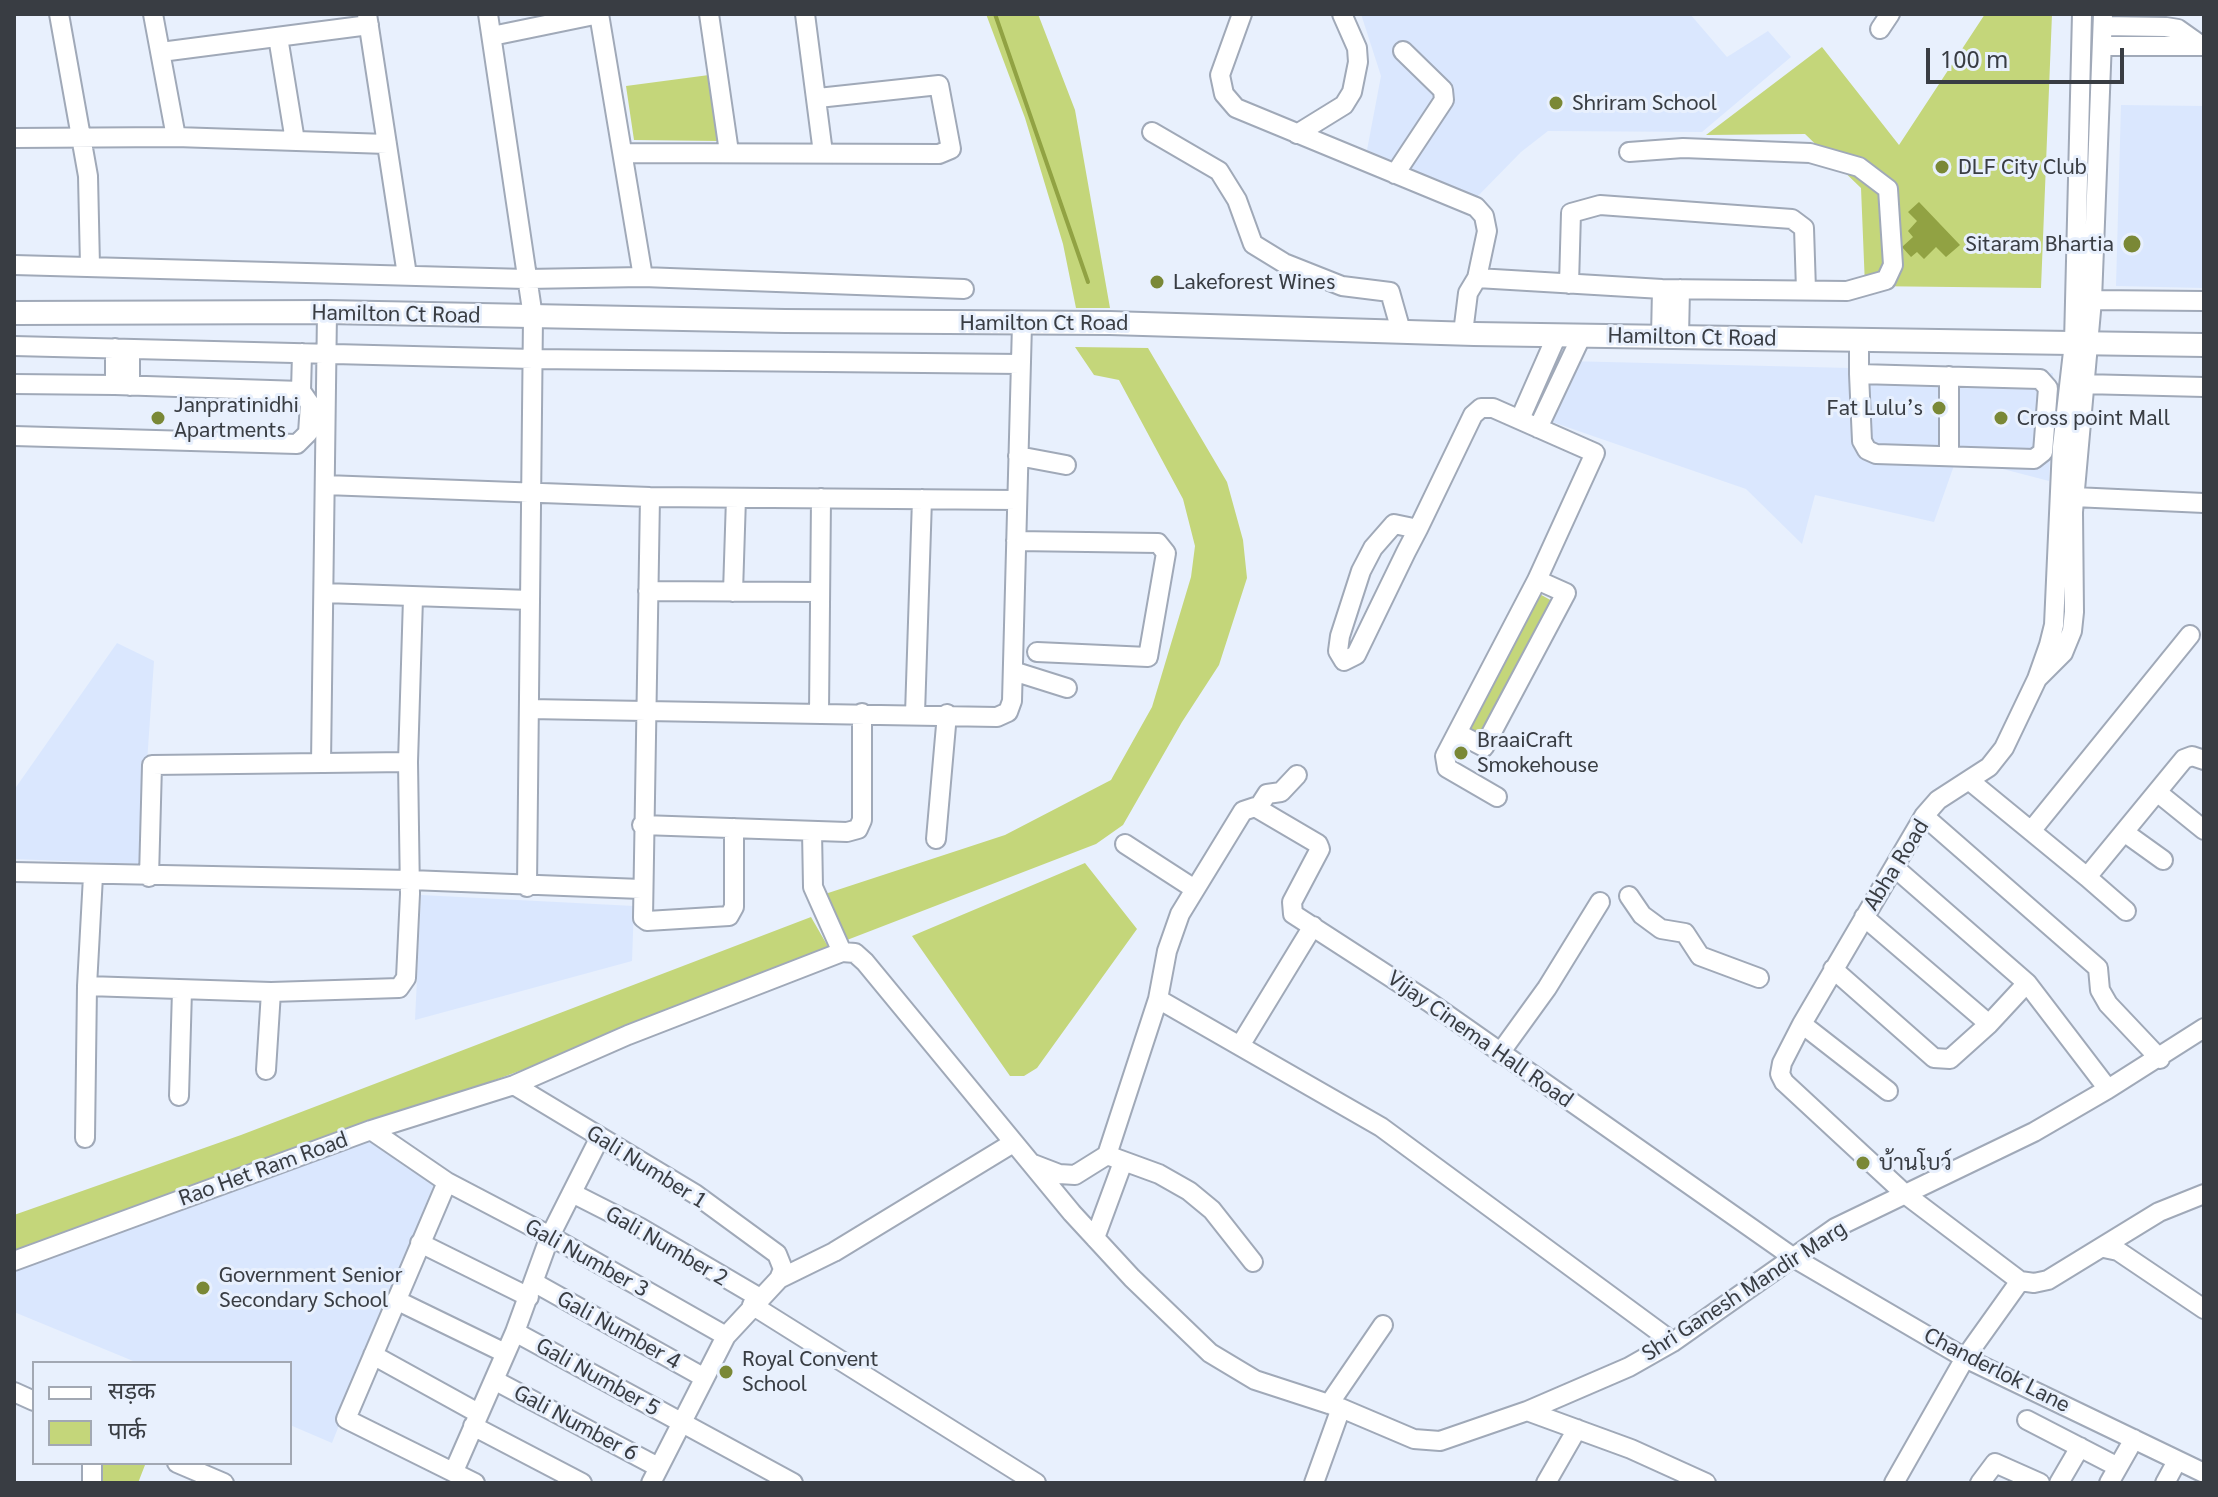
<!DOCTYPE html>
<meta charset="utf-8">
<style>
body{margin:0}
#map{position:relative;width:2218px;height:1497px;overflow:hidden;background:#e8f0fd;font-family:Georgia,"Noto Sans Devanagari",serif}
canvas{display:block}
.frame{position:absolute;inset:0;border:16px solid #393d43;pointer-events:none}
.legend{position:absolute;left:32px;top:1361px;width:260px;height:104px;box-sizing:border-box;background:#e8f0fd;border:2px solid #a2a8b3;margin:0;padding:10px 14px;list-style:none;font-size:24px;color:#393d43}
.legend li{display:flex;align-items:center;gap:16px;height:40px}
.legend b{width:40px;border:2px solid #a2a8b3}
.scale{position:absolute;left:1926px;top:48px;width:198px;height:36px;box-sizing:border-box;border:4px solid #393d43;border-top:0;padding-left:10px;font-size:24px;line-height:28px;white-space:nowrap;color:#393d43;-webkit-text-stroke:6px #e8f0fd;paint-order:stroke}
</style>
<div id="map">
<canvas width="2218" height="1497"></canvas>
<div class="frame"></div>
<ul class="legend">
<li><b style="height:10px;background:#fff"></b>सड़क</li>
<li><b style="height:22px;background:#c4d67a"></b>पार्क</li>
</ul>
<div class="scale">100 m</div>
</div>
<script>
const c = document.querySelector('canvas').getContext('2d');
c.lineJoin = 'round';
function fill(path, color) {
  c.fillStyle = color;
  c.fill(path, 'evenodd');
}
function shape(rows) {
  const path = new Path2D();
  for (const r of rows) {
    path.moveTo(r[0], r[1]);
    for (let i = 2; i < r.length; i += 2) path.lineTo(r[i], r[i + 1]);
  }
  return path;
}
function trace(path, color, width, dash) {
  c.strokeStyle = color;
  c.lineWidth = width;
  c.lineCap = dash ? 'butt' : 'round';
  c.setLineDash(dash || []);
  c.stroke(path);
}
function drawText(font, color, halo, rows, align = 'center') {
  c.font = font + ' Georgia,Sarabun,serif';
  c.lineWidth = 6;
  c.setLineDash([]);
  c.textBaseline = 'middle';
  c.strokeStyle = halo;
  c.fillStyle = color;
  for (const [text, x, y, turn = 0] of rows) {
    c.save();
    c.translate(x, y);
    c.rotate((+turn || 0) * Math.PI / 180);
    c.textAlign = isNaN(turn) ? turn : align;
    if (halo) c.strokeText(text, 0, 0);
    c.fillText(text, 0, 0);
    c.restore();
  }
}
const built = shape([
 [1361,14,1690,14,1727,57,1768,31,1791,57,1702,132,1548,131,1521,152,1477,197,1367,150,1381,76],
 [2121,105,2204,106,2204,288,2116,286],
 [1566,361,2053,373,2049,481,1957,457,1934,522,1815,495,1802,544,1746,489,1535,416],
 [117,643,154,661,140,864,14,859,14,790],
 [421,895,634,906,632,961,415,1020],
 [370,1136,434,1184,332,1443,290,1425,290,1363,138,1363,14,1312,14,1265]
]);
const green = shape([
 [986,14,1038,14,1075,110,1110,308,1076,308,1063,244,1025,118],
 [1985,14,2052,14,2041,288,1865,286,1861,188,1805,134,1706,135,1822,47,1899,145],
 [709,75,719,141,634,140,626,86],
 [1075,347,1148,348,1227,482,1243,540,1247,578,1219,665,1182,722,1123,825,1096,844,847,940,822,895,1005,835,1111,780,1152,707,1191,577,1195,546,1183,499,1119,380,1094,375],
 [1536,592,1554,602,1484,737,1466,728],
 [1085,863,1137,929,1037,1068,1024,1076,1010,1076,912,936],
 [811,917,830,950,533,1066,14,1257,14,1215,241,1135],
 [100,1463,140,1463,145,1465,138,1483,100,1483]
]);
const water = shape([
 [1919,202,1960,245,1946,257,1936,247,1924,259,1917,252,1911,257,1902,247,1913,237,1908,231,1917,221,1908,212]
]);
const stream = shape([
 [995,14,1088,282]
]);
const minor = shape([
 [59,14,88,176,90,266],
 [153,14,176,137],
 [367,14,407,275],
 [488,14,533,317,527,887],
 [599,14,643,277],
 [709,14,729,152],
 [805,14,823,153],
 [1242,14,1220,75,1224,94,1236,108,1476,207,1484,216,1487,231,1477,278,1468,293,1463,333],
 [2082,14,2074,343,2062,447,2054,625,2049,645,2037,679,2004,748,1989,767,1938,800,1924,816,1802,1024,1782,1063,1780,1074,1784,1082,1905,1194,2020,1281,2034,1283,2048,1280,2159,1212,2204,1194],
 [2103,26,2166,27,2178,29,2202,46],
 [1880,29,1890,14],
 [492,36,599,14],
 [278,37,295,141],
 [2104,46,2204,46],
 [161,52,369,25],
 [1152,132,1219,171,1237,200,1253,244,1284,263,1342,286,1390,292,1401,331],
 [1297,134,1344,105,1352,92,1358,62,1357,48,1342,14],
 [14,138,176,137,387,144],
 [625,153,939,154,951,149,939,85,818,98],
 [1395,174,1444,100,1443,90,1403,51],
 [14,265,526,279,643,277,964,289],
 [1477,278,1662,289,1847,291,1886,280,1893,265,1888,189,1859,167,1810,153,1683,148,1629,152],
 [1569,284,1571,213,1600,205,1792,219,1804,228,1806,290],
 [2092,300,2204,301],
 [1661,337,1662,289],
 [1679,337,1680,289],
 [1859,339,1859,374,1862,441,1867,450,1876,454,2034,459,2043,452,2048,388,2040,379,1859,374],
 [14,346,533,359,1021,364],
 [115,348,115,385,301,391],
 [1949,376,1949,455],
 [14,384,115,385],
 [2082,384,2204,387],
 [130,386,130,349],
 [1520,419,1557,335],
 [1538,428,1582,335],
 [14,436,297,444,308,433,310,404,301,391,302,353],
 [1018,456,1066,465],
 [325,485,650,497,1017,500],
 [650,497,643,918,647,921,729,916,734,907,734,828],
 [2074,497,2204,503],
 [1418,529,1394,524,1373,548,1361,571,1340,636,1338,651,1344,661,1356,655,1406,552,1418,529,1473,415,1481,408,1493,408,1595,453,1537,580,1445,756,1447,768,1497,797],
 [1016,541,1158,543,1166,553,1148,657,1037,652],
 [648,591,820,592],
 [733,592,736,498],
 [324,593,530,600],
 [1013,671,1067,688],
 [2037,679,2063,653,2072,631,2074,612,2073,512,2092,300,2103,14],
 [529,709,997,717,1008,712,1012,701,1022,324],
 [819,713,821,498],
 [915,714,922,499],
 [1457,733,1484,747,1566,593,1537,580],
 [321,763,327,312],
 [1970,781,2031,831,2190,635],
 [2157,792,2204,830],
 [1258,808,1267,794,1281,792,1297,775],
 [1924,816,2098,968,2100,990,2108,1004,2160,1059],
 [642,825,847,832,858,829,862,820,862,713],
 [812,831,813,887,842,952],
 [2031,831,2087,877,2184,759,2192,756,2204,760],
 [2124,832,2163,860],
 [936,839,947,714],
 [1125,844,1193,888],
 [1894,867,2027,983,2108,1089,2204,1028],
 [14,872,410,880,641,889],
 [93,876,87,986,271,992,399,988,406,978,410,894,408,762,413,598],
 [149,877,152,765,408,762],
 [2087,877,2126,911],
 [1629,896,1642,915,1661,929,1685,933,1700,956,1759,978],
 [1864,917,1989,1024,2027,983],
 [1833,969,1934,1058,1950,1059,1989,1024],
 [1158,999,1381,1127,1673,1342],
 [1802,1024,1888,1091],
 [1241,1044,1313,926],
 [1500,1053,1547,988,1600,902],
 [266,1070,271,992],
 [514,1085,695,1194,777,1254,783,1269,779,1279],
 [179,1096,182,990],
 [371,1130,447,1182,550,1236,726,1336],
 [85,1138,87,986],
 [1107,1155,1159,1174,1189,1191,1212,1210,1253,1262],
 [1033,1164,1059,1174,1075,1175,1107,1155,1158,999,1167,951,1180,914,1243,811,1255,807,1318,844,1320,849,1292,902,1293,914,1429,1002,1794,1258,1965,1358,2204,1473],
 [447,1182,346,1419,475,1483],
 [574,1194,639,1227,760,1298],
 [1095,1238,1123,1162],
 [420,1243,529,1297],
 [2104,1248,2118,1251,2204,1309],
 [14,1261,371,1130,514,1085,628,1035,842,952,855,953,865,962,1072,1213,1132,1278,1210,1353,1255,1380,1341,1408,1414,1439,1440,1441,1527,1411,1629,1367,1673,1342,1835,1228,2034,1132,2108,1089],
 [535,1283,703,1377],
 [396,1300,505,1353],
 [752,1305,1036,1483],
 [515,1332,793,1483],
 [373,1355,478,1413],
 [494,1380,658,1467],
 [14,1392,34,1401],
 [1329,1404,1383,1325],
 [1527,1411,1631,1449,1706,1483],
 [2027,1420,2118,1467],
 [473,1426,582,1483],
 [92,1463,92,1483],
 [177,1463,224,1483],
 [454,1471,515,1332,550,1236,600,1137],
 [651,1483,726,1336,779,1279,834,1252,1013,1143],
 [1314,1483,1341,1408],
 [1546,1483,1577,1429],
 [1894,1483,1965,1358,2020,1281],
 [1980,1483,1995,1463,2040,1483],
 [2059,1483,2080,1447],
 [2109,1483,2134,1439],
 [2165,1483,2177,1461]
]);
const major = shape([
 [14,313,327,312,785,321,1110,323,1474,334,2204,345]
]);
const markers = [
 [1556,103,8,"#7a8836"],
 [1942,167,8,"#7a8836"],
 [2132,244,10,"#7a8836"],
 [1157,282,8,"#7a8836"],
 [1939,408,8,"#7a8836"],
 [158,418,8,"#7a8836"],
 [2001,418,8,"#7a8836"],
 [1461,753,8,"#7a8836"],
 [1863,1163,8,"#7a8836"],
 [203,1288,8,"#7a8836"],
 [726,1372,8,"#7a8836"]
];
const poiNames = [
 ["Shriram School",1572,103],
 ["DLF City Club",1958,167],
 ["Sitaram Bhartia",2114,244,"right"],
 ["Lakeforest Wines",1173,282],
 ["Janpratinidhi",174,405],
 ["Apartments",174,430],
 ["Fat Lulu’s",1923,408,"right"],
 ["Cross point Mall",2017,418],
 ["BraaiCraft",1477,740],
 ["Smokehouse",1477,765],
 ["บ้านโบว์",1879,1163],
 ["Government Senior",219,1275],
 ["Secondary School",219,1300],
 ["Royal Convent",742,1359],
 ["School",742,1384]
];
const streetNames = [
 ["Hamilton Ct Road",396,314,1],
 ["Hamilton Ct Road",1044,323],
 ["Hamilton Ct Road",1692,337,1],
 ["Abha Road",1896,865,-58],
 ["Vijay Cinema Hall Road",1480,1039,35],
 ["Gali Number 1",647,1167,32],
 ["Rao Het Ram Road",263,1169,-20],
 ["Gali Number 2",667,1246,30],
 ["Gali Number 3",587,1258,29],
 ["Shri Ganesh Mandir Marg",1744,1291,-33],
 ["Gali Number 4",619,1330,29],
 ["Chanderlok Lane",1997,1370,27],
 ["Gali Number 5",598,1377,29],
 ["Gali Number 6",576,1423,28]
];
fill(built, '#dae7fe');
fill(green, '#c4d67a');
fill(water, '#91a243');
trace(stream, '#91a243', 4);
trace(minor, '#a0a9b8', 22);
trace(major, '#a0a9b8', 26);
trace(minor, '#fff', 18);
trace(major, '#fff', 22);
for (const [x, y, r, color] of markers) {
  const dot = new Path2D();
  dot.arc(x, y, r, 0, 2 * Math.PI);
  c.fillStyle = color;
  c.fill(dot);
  trace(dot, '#e8f0fd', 3);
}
drawText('22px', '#393d43', '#e8f0fd', poiNames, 'left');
drawText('22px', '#393d43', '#e8f0fd', streetNames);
</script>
